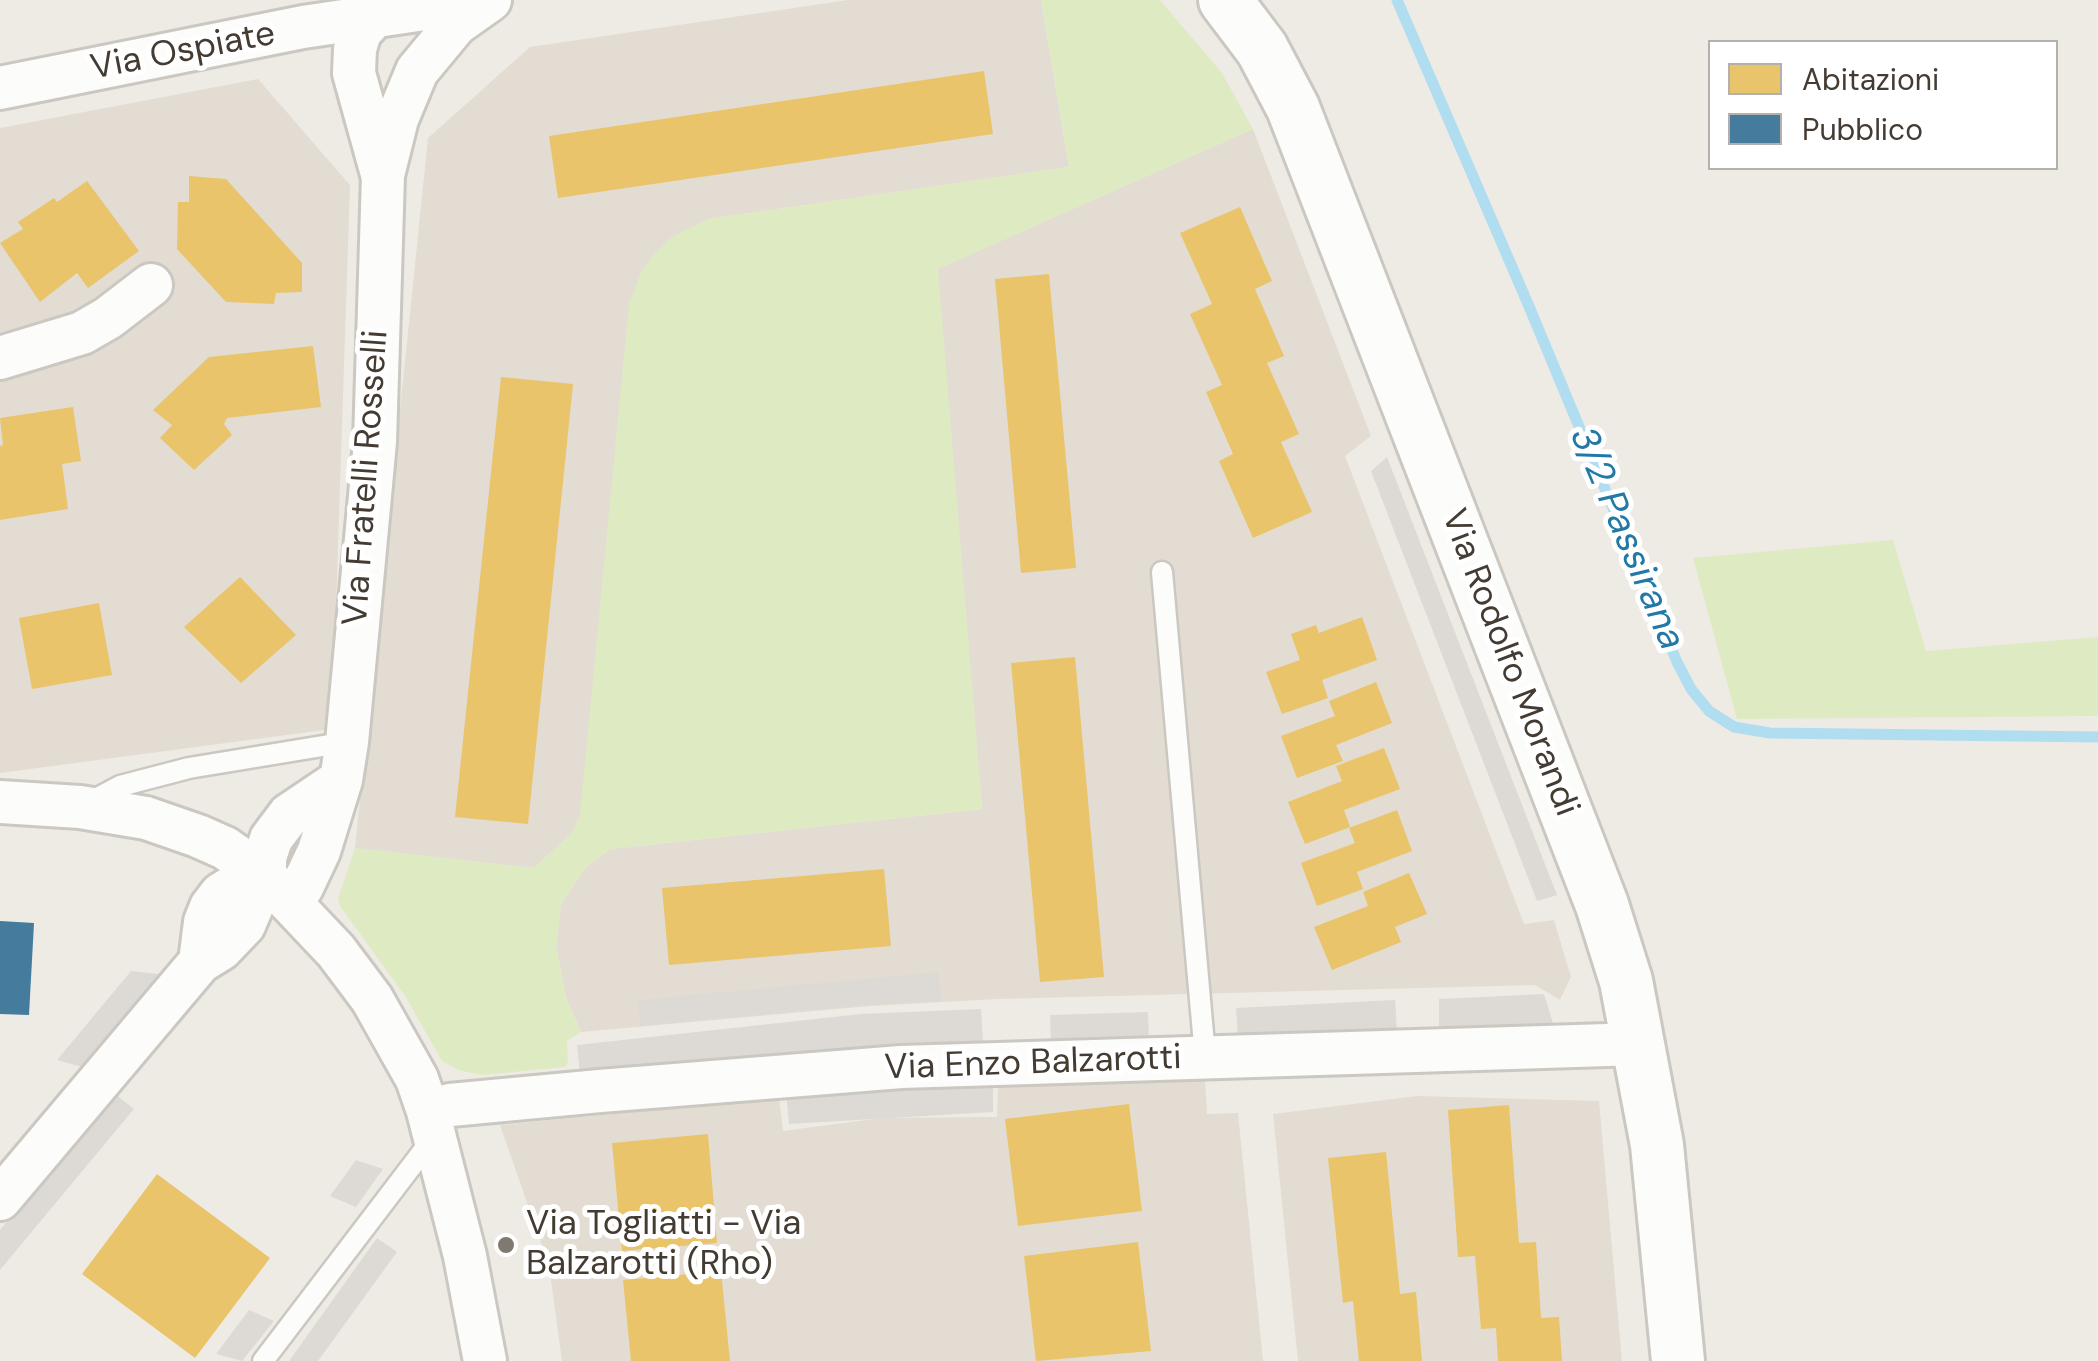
<!DOCTYPE html>
<style>
body{margin:0}
#map{position:relative;width:2098px;height:1361px;overflow:hidden;background:#eeebe5;font-family:"DM Sans",sans-serif}
canvas{display:block}
.legend{position:absolute;left:1708px;top:40px;width:350px;height:130px;box-sizing:border-box;background:#fff;border:2px solid #b4b1ad;margin:0;padding:12px 18px;list-style:none;font-size:30px;color:#443b32}
.legend li{display:flex;align-items:center;gap:20px;height:50px}
.legend b{width:50px;border:2px solid #b4b1ad}
</style>
<div id="map">
<canvas width="2098" height="1361"></canvas>
<ul class="legend">
<li><b style="height:28px;background:#e9c46a"></b>Abitazioni</li>
<li><b style="height:28px;background:#457b9d"></b>Pubblico</li>
</ul>
</div>
<script>
const c = document.querySelector('canvas').getContext('2d');
c.lineJoin = 'round';
function fill(path, color) {
  c.fillStyle = color;
  c.fill(path, 'evenodd');
}
function shape(rows) {
  const path = new Path2D();
  for (const r of rows) {
    path.moveTo(r[0], r[1]);
    for (let i = 2; i < r.length; i += 2) path.lineTo(r[i], r[i + 1]);
  }
  return path;
}
function trace(path, color, width, dash) {
  c.strokeStyle = color;
  c.lineWidth = width;
  c.lineCap = dash ? 'butt' : 'round';
  c.setLineDash(dash || []);
  c.stroke(path);
}
function drawText(font, color, halo, rows, align = 'center') {
  c.font = font + ' "DM Sans",sans-serif';
  c.lineWidth = 10;
  c.setLineDash([]);
  c.textBaseline = 'middle';
  c.strokeStyle = halo;
  c.fillStyle = color;
  for (const [text, x, y, turn = 0] of rows) {
    c.save();
    c.translate(x, y);
    c.rotate((+turn || 0) * Math.PI / 180);
    c.textAlign = isNaN(turn) ? turn : align;
    if (halo) c.strokeText(text, 0, 0);
    c.fillText(text, 0, 0);
    c.restore();
  }
}
const residential = shape([
 [848,0,1041,0,1069,167,708,219,580,815,572,833,534,868,355,848,428,138,530,47],
 [258,79,350,185,332,729,0,773,0,128],
 [1253,129,1371,436,1345,456,1524,924,1554,920,1571,977,1560,1000,1535,985,998,999,870,1006,581,1032,566,998,556,946,561,904,586,867,610,849,982,809,937,269],
 [1205,1080,1207,1114,1238,1113,1263,1361,562,1361,549,1265,500,1125,779,1098,783,1131,881,1118,997,1117,998,1084],
 [1417,1096,1599,1101,1622,1361,1298,1361,1273,1114]
]);
const green = shape([
 [1041,0,1160,0,1222,73,1253,129,938,269,982,809,610,849,586,867,561,904,556,946,566,998,581,1032,567,1041,568,1063,565,1067,483,1075,461,1071,442,1061,405,996,340,906,338,898,355,848,534,868,572,833,580,815,629,304,641,272,653,255,672,237,708,219,1069,167],
 [1893,540,1926,651,2098,637,2098,716,1737,719,1693,558]
]);
const parking = shape([
 [1387,457,1557,895,1537,901,1371,471],
 [131,971,159,974,82,1067,57,1060],
 [938,972,942,1001,868,1005,640,1026,638,1000],
 [1544,994,1553,1023,1439,1028,1439,999],
 [1395,1000,1397,1030,1238,1038,1236,1008],
 [981,1009,983,1042,580,1075,577,1045,861,1014],
 [1148,1012,1149,1038,1051,1042,1050,1015],
 [993,1077,993,1112,789,1124,786,1091],
 [114,1093,134,1109,0,1270,0,1230],
 [356,1160,383,1169,356,1207,330,1196],
 [377,1238,397,1252,318,1361,289,1361],
 [249,1310,274,1321,242,1361,216,1354]
]);
const homes = shape([
 [984,71,993,134,558,198,549,136],
 [189,176,226,179,302,263,302,292,276,293,274,304,226,302,177,249,178,202,189,202],
 [87,181,139,251,88,288,77,273,40,302,0,243,23,229,18,222,54,198,57,202],
 [1240,207,1272,281,1255,289,1284,356,1267,363,1299,434,1281,442,1312,512,1253,538,1219,461,1233,454,1206,392,1222,385,1190,314,1212,304,1180,233],
 [1049,274,1076,568,1021,573,995,279],
 [313,346,321,407,227,418,224,424,232,435,194,470,160,438,172,425,153,410,209,357],
 [501,377,573,384,528,824,455,817],
 [73,407,81,461,62,464,68,509,0,520,0,446,3,445,0,418],
 [240,577,296,635,241,683,184,627],
 [99,603,112,675,32,689,19,618],
 [1362,617,1377,660,1322,680,1328,698,1282,714,1266,672,1300,660,1291,634,1316,625,1319,633],
 [1075,657,1104,977,1040,982,1011,663],
 [1376,682,1392,723,1336,745,1343,761,1297,778,1281,736,1335,716,1329,701],
 [1384,748,1400,789,1344,810,1350,827,1305,844,1288,802,1342,781,1336,766],
 [1397,810,1412,851,1357,872,1363,889,1317,906,1301,863,1355,843,1349,828],
 [884,869,891,946,669,965,662,888],
 [1409,873,1427,914,1395,927,1401,942,1332,970,1314,927,1368,906,1363,892],
 [1129,1104,1142,1211,1018,1226,1005,1119],
 [1509,1105,1519,1243,1536,1242,1541,1318,1559,1317,1562,1361,1498,1361,1496,1328,1481,1329,1475,1256,1458,1257,1448,1110],
 [708,1134,717,1243,622,1251,612,1143],
 [1386,1152,1400,1294,1416,1292,1422,1361,1359,1361,1353,1301,1343,1303,1328,1158],
 [157,1174,270,1258,195,1358,82,1274],
 [1138,1242,1151,1351,1036,1361,1024,1256],
 [721,1271,730,1361,631,1361,623,1280]
]);
const public = shape([
 [0,921,34,923,29,1015,0,1014]
]);
const stream = shape([
 [1397,0,1528,304,1677,662,1691,689,1709,711,1734,727,1770,733,2098,737]
]);
const service = shape([
 [1162,572,1205,1056],
 [90,802,120,786,189,768,347,742],
 [263,1361,433,1138]
]);
const minor = shape([
 [374,17,360,32,355,49,354,73,382,174],
 [0,88,303,27,485,0],
 [0,358,82,333,108,318,151,285],
 [0,802,80,807,146,818,198,836,225,848,265,876,336,951,372,999,417,1079,428,1111,465,1256,485,1361],
 [291,902,302,887,319,851,341,780,347,742,375,442,383,175,397,119,417,71,456,24,490,0],
 [200,962,205,922,211,907,221,894,241,882,265,876],
 [428,1111,450,1105,600,1091,901,1067,1640,1044],
 [0,1199,200,962,221,949,244,925,265,876,265,858,271,839,289,815,341,780]
]);
const tertiary = shape([
 [1225,0,1262,49,1293,108,1602,905,1626,981,1657,1145,1678,1361]
]);
const markers = [
 [506,1245,10,"#807971"]
];
const streetNames = [
 ["Via Ospiate",183,52,-11],
 ["Via Fratelli Rosselli",367,478,-86],
 ["Via Rodolfo Morandi",1509,663,69],
 ["Via Enzo Balzarotti",1033,1064,-2]
];
const poiNames = [
 ["Via Togliatti - Via",526,1225],
 ["Balzarotti (Rho)",526,1265]
];
const waterNames = [
 ["3/2 Passirana",1626,539,67]
];
fill(residential, '#e3dcd2');
fill(green, '#deebc2');
fill(parking, '#dddad6');
fill(homes, '#e9c46a');
fill(public, '#457b9d');
trace(stream, '#b1ddf0', 11);
trace(service, '#cbc7c1', 25);
trace(minor, '#cbc7c1', 48);
trace(tertiary, '#cbc7c1', 58);
trace(service, '#fcfcfb', 20);
trace(minor, '#fcfcfb', 42);
trace(tertiary, '#fcfcfb', 52);
for (const [x, y, r, color] of markers) {
  const dot = new Path2D();
  dot.arc(x, y, r, 0, 2 * Math.PI);
  c.fillStyle = color;
  c.fill(dot);
  trace(dot, '#fff', 4);
}
drawText('35px', '#443b32', '#fff', streetNames);
drawText('35px', '#443b32', '#fff', poiNames, 'left');
drawText('italic 38px', '#2279a6', '#fff', waterNames);
</script>
